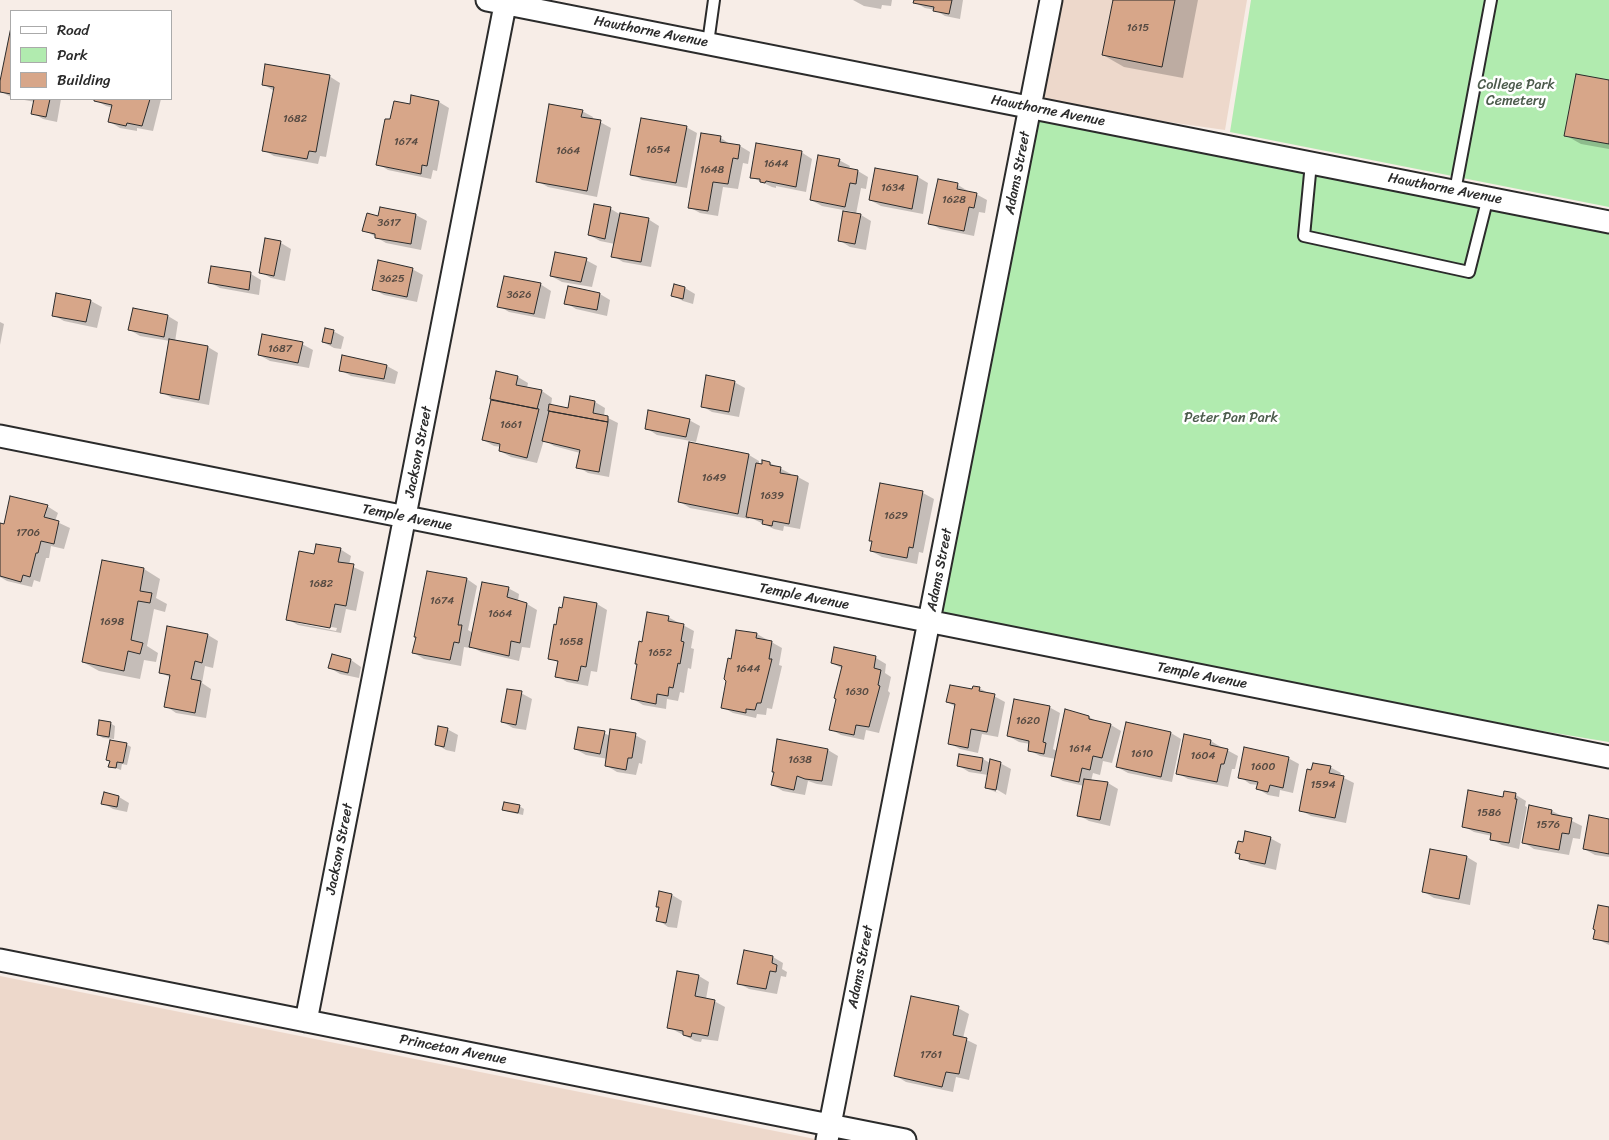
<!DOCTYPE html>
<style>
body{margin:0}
#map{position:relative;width:1609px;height:1140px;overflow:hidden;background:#f7ede7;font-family:Sriracha,sans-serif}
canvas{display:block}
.legend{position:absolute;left:10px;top:10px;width:162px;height:90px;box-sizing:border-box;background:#fff;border:1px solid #aaa;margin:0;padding:6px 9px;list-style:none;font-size:15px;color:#2b2b2b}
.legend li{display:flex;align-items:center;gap:10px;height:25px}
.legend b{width:25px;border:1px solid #aaa}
</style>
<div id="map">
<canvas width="1609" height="1140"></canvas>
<ul class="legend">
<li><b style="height:6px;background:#fff"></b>Road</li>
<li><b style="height:14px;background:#b1ebaf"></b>Park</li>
<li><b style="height:14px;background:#d7a689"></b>Building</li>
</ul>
</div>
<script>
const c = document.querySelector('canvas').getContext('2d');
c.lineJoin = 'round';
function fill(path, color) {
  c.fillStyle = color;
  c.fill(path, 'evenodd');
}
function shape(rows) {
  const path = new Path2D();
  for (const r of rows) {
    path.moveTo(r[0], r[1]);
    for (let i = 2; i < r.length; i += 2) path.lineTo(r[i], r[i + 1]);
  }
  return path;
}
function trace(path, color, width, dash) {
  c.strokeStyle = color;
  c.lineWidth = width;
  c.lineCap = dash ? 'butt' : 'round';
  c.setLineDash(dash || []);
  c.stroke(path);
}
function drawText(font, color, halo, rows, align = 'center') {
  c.font = font + ' Sriracha,sans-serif';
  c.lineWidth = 5;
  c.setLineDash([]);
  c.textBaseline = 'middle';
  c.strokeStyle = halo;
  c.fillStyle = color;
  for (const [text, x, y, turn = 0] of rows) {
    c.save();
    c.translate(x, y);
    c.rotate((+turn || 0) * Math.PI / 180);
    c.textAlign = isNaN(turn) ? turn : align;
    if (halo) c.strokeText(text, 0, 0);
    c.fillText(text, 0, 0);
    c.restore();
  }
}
const built = shape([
 [1040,0,1247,0,1225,130,1021,101],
 [0,976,820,1140,0,1140]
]);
const green = shape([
 [1251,0,1609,0,1609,207,1230,132],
 [1021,101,1609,226,1609,742,920,628]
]);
const shadow = shape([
 [853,0,892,0,891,6,882,5,881,9,864,6],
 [915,0,963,0,960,19,945,16,935,10,925,8,914,2],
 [1114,0,1198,0,1183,78,1124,67,1103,55],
 [11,32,11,97,0,91],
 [329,76,340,83,326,157,320,156,318,164,274,156,263,150,274,91,263,84],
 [1609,82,1609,149,1581,144,1565,135],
 [19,99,61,99,57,122,43,119,33,113,35,102],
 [95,99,161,99,153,131,137,128,137,131,120,128,110,122,113,108,106,106,95,100],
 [439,102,449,108,437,171,433,170,431,179,388,170,378,164,391,121,411,106],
 [582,111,593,117,592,120,600,122,611,128,597,197,548,187,537,181],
 [686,127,697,133,687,188,642,180,632,174],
 [721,138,731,145,740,146,750,152,748,164,743,163,738,189,723,187,718,216,700,213,689,207],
 [801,152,812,159,806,192,776,186,776,188,772,187,751,177],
 [839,160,850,166,849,169,858,171,868,177,866,189,861,188,856,214,861,215,871,221,866,250,850,247,839,240,854,212,822,206,811,200],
 [918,177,928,183,923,214,881,206,870,200],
 [958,185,968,191,968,193,976,194,987,200,985,213,979,212,974,236,940,229,930,223],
 [595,206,611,209,621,215,648,219,659,226,651,267,623,262,613,256,615,244,600,241,589,235],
 [381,208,416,215,427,221,421,250,386,243,364,230,379,217],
 [266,240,281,243,291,249,285,281,271,278,260,272],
 [586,260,597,266,592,287,562,282,551,276],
 [412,269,423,275,417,302,384,295,373,289],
 [251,274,261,280,259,295,220,288,209,282],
 [540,284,551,291,545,319,509,312,499,306],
 [675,285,685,288,695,294,693,304,683,301,672,295],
 [569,287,600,294,610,300,607,316,576,309,566,303],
 [57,295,91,301,102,307,97,328,64,321,53,315],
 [134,309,168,316,178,322,175,342,208,347,218,353,209,405,172,398,161,392,170,341,140,336,130,330],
 [0,322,4,324,0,345],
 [333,331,344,337,341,349,334,348,323,342],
 [302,344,313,350,309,368,270,361,259,355],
 [343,356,387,366,398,372,395,384,351,376,340,370],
 [497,372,518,377,528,383,527,388,542,391,552,398,551,406,569,409,595,402,605,408,604,416,618,423,609,477,588,473,578,467,580,453,554,446,544,440,537,463,511,457,500,451,501,447,494,446,483,440],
 [734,382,745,388,739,417,712,412,702,406],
 [689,420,700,426,696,442,657,435,646,428],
 [690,444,749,455,759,461,759,465,770,463,791,474,791,476,798,477,809,483,800,529,784,526,783,531,774,529,749,517,749,519,690,508,680,502],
 [881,485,923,493,934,499,923,553,919,552,917,564,882,557,871,551,873,542,870,540],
 [47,506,58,513,55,521,70,528,64,549,51,546,49,558,46,558,40,582,34,580,32,587,7,581,0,577,0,530,4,525],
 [340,549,351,556,349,565,364,572,356,611,346,609,341,633,298,625,287,619,315,556],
 [297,621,337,628,336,631,297,623],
 [103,562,144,569,160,579,156,598,167,604,165,612,154,609,147,646,158,653,156,662,144,660,140,679,99,671,83,662],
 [428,572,467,579,477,586,468,630,473,633,508,588,519,594,518,601,527,604,537,610,530,648,522,647,519,661,481,652,470,646,470,648,464,647,461,666,424,659,414,653],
 [597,604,607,610,597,672,591,671,588,686,567,682,556,676,559,663,550,658,558,626],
 [668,617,694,631,691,648,694,649,691,669,688,668,684,693,680,692,678,701,667,699,666,709,643,705,633,699,643,643],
 [757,634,782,648,779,665,782,666,772,709,767,708,766,715,757,714,756,718,733,713,722,707],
 [208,635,218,641,213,668,205,666,202,683,211,689,206,718,176,713,166,706,171,678,160,672],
 [835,649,876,658,886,664,885,673,891,677,888,691,890,693,879,733,866,730,864,740,841,735,830,729,843,669,832,663],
 [333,656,351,660,361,667,359,678,340,674,330,668],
 [979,688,1005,702,998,737,982,734,978,753,960,749,949,743,956,707,947,702],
 [521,693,532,699,526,730,513,728,503,722],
 [1049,707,1060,713,1053,749,1057,751,1089,717,1098,722,1111,725,1121,731,1112,763,1103,761,1100,775,1093,773,1091,781,1108,783,1118,789,1110,826,1089,821,1078,815,1084,786,1063,781,1052,775,1056,759,1040,756,1029,750,1030,744,1019,742,1008,736],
 [110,723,115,726,114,739,103,738,98,735],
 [447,729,458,735,455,752,446,750,436,744],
 [604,733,610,736,635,735,646,741,642,764,639,763,636,775,617,772,607,766,608,759,586,755,575,749],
 [1171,733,1181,739,1172,782,1128,773,1117,767],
 [1211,741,1221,747,1221,748,1227,750,1238,756,1235,769,1232,769,1228,787,1188,779,1177,773],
 [126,744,131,747,127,765,122,764,121,770,110,766,111,761,107,759],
 [828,750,838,756,832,786,817,784,808,781,805,795,783,791,772,785],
 [1288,758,1299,764,1293,793,1280,790,1279,797,1268,795,1258,789,1258,785,1250,784,1240,777],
 [983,759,990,763,1000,763,1011,769,1006,795,996,789,996,792,1000,794,986,788,988,775,969,772,959,766],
 [1330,767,1341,773,1340,776,1354,783,1346,823,1311,816,1300,810,1312,771],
 [105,794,119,797,129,803,127,812,113,809,103,803],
 [1516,795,1526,801,1525,806,1527,807,1519,849,1502,845,1491,839,1492,836,1474,832,1463,826,1504,798],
 [519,806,524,809,523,815,509,812,504,810],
 [1530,806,1552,811,1582,826,1580,839,1573,838,1569,855,1534,849,1523,842],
 [1609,820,1609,857,1595,855,1584,849],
 [1270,838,1281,844,1276,870,1251,864,1241,858,1241,855,1236,852,1244,843],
 [1467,857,1477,863,1470,905,1434,898,1424,892],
 [672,895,682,901,677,928,668,927,658,920],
 [1609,909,1609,945,1595,938],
 [745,951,773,957,783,963,782,969,787,972,786,977,781,976,777,994,749,989,738,983],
 [678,973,699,976,709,982,706,999,714,1001,725,1007,718,1041,702,1039,701,1042,695,1041,668,1027],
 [958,1008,969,1014,963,1038,977,1045,969,1080,956,1077,953,1092,906,1082,896,1076]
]);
const building = shape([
 [914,0,952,0,949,14,933,11,934,7,913,3,914,0],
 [1113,0,1175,0,1162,67,1102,55,1113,0],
 [11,27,11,94,0,92,0,81,11,27],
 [265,64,330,75,316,152,309,151,307,159,262,151,274,87,262,85,265,64],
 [1576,74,1609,80,1609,144,1564,136,1576,74],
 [411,95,439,101,427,166,422,165,421,174,376,165,385,119,390,119,394,101,410,104,411,95],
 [34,99,50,99,46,117,31,114,34,99],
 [94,99,150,99,142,126,127,123,126,126,108,122,112,105,94,101,94,99],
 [549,104,583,110,581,117,601,120,587,191,536,182,549,104],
 [641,118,687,126,676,183,630,175,641,118],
 [701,133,721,136,720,142,740,145,738,159,733,158,728,184,713,182,708,211,688,208,701,133],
 [756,143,802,151,796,187,766,181,765,183,760,182,760,179,750,178,756,143],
 [818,155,840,159,838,166,858,170,856,184,850,183,845,207,810,200,818,155],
 [875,168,918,176,912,209,869,200,875,168],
 [938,179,958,183,957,189,977,193,974,208,969,207,964,231,928,224,938,179],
 [594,204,611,207,605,239,588,235,594,204],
 [380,207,416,214,411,244,375,238,375,234,362,231,367,213,378,216,380,207],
 [843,211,861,214,855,244,838,241,843,211],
 [620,213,649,218,641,262,611,257,620,213],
 [265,238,281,241,274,276,259,273,265,238],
 [555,252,587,258,581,282,550,276,555,252],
 [378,260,413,268,407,297,372,290,378,260],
 [211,266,251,272,249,290,208,283,211,266],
 [504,276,541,283,534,314,497,307,504,276],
 [674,284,685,287,683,299,671,296,674,284],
 [568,286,600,293,597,310,564,304,568,286],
 [56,293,91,300,86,322,52,316,56,293],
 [133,308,168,315,164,337,128,330,133,308],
 [325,328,334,330,331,344,322,342,325,328],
 [262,334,303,342,298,363,258,355,262,334],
 [169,339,208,346,199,400,160,393,169,339],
 [342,355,387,365,384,379,339,371,342,355],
 [496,371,518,376,516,385,542,390,537,409,490,399,496,371],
 [706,375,735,381,729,412,701,407,706,375],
 [570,396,595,401,593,413,608,416,608,422,548,411,549,404,568,408,570,396],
 [491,400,539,409,527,458,499,451,500,444,482,440,491,400],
 [648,410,690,419,686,437,645,429,648,410],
 [549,411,608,422,599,472,576,468,580,450,542,441,549,411],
 [689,442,749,454,738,514,678,502,689,442],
 [762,460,770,462,770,465,781,467,780,473,798,476,789,524,773,521,772,526,762,524,763,520,746,517,756,463,762,464,762,460],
 [880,483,923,491,913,548,909,547,907,558,870,551,872,541,869,541,880,483],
 [10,496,48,505,44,517,59,521,54,544,41,541,38,553,36,553,30,577,23,575,21,582,0,576,0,523,4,524,10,496],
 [316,544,341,548,338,562,354,564,346,606,335,604,330,628,286,620,299,551,314,554,316,544],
 [102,560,144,568,140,591,152,593,150,603,138,601,131,640,143,643,140,654,128,651,124,671,82,662,102,560],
 [427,571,467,578,458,625,462,625,459,643,454,642,450,660,412,653,416,637,414,637,427,571],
 [482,582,509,587,507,597,527,603,520,643,511,641,509,656,469,647,482,582],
 [564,597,597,603,586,667,581,666,578,681,555,677,558,661,548,659,554,624,556,625,559,607,562,608,564,597],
 [647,612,669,616,668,621,684,624,681,641,684,642,680,664,678,663,673,688,669,687,668,696,657,694,656,704,631,699,637,664,635,664,639,641,642,642,647,612],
 [167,626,208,634,202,663,195,661,191,679,201,681,195,713,164,707,170,675,159,673,167,626],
 [736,630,757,633,756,638,772,641,769,659,772,659,761,703,757,703,755,710,746,709,746,713,721,708,726,681,724,679,728,658,731,659,736,630],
 [834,647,876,656,874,668,881,670,878,685,880,686,869,727,856,725,854,735,829,730,836,699,834,698,842,666,831,663,834,647],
 [332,654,351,659,348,673,328,668,332,654],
 [950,685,972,689,973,686,980,687,979,691,995,694,987,732,971,729,968,748,948,744,955,704,946,702,950,685],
 [507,689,522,691,516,725,501,722,507,689],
 [1014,699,1050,706,1043,742,1046,743,1044,754,1028,751,1029,741,1007,736,1014,699],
 [1065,709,1089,716,1089,719,1111,724,1102,758,1093,756,1090,770,1082,768,1079,782,1051,776,1065,709],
 [99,720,111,722,109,737,97,735,99,720],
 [1126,722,1171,732,1161,777,1116,767,1126,722],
 [438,726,448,728,444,747,435,745,438,726],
 [578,727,605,731,600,754,574,749,578,727],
 [610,729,636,733,632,758,628,758,626,770,605,766,610,729],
 [1184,734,1211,740,1210,745,1228,749,1224,764,1221,764,1217,782,1176,774,1184,734],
 [777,739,828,749,822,781,805,779,797,776,794,790,771,785,774,772,772,772,777,739],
 [110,740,127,743,123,763,117,762,116,768,108,767,110,761,106,760,110,740],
 [1244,747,1289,757,1283,788,1270,785,1268,792,1256,789,1258,782,1238,778,1244,747],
 [959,754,983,758,981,771,957,766,959,754],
 [990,759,1001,762,996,790,985,788,990,759],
 [1313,763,1331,766,1329,773,1344,776,1335,818,1299,811,1307,769,1311,770,1313,763],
 [1084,779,1108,782,1100,820,1077,816,1084,779],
 [1468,790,1503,797,1504,791,1516,793,1515,799,1517,799,1509,843,1490,840,1491,833,1462,827,1468,790],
 [104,792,119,796,117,807,101,804,104,792],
 [504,802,520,805,518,813,502,810,504,802],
 [1529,805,1552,810,1551,814,1572,818,1569,834,1562,833,1559,850,1522,843,1529,805],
 [1589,815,1609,819,1609,854,1583,849,1589,815],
 [1245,831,1271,837,1265,864,1239,859,1240,854,1235,853,1238,841,1243,842,1245,831],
 [1430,849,1467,856,1459,899,1422,892,1430,849],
 [659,891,672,894,666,923,656,921,659,907,656,907,659,891],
 [1598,905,1609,907,1609,942,1593,939,1595,930,1593,929,1598,905],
 [744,950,773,956,772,963,777,965,776,972,770,971,766,989,737,984,744,950],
 [677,971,699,975,695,996,715,1000,708,1036,692,1033,691,1037,683,1035,683,1031,667,1028,677,971],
 [911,996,959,1006,953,1035,967,1038,959,1074,946,1072,942,1087,894,1076,911,996]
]);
const lane = shape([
 [708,43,714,0],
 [1311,163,1304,236,1469,272,1488,197],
 [1455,191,1491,0]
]);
const street = shape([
 [487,0,1609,222],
 [0,436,1609,757],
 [0,960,905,1140],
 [306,1021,506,0],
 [827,1140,1051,0]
]);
const numberNames = [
 ["1615",1138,28],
 ["1682",295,119],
 ["1674",406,142],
 ["1654",658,150],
 ["1664",568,151],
 ["1644",776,164],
 ["1648",712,170],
 ["1634",893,188],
 ["1628",954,200],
 ["3617",389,223],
 ["3625",392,279],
 ["3626",519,295],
 ["1687",280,349],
 ["1661",511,425],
 ["1649",714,478],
 ["1639",772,496],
 ["1629",896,516],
 ["1706",28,533],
 ["1682",321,584],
 ["1674",442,601],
 ["1664",500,614],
 ["1698",112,622],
 ["1658",571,642],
 ["1652",660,653],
 ["1644",748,669],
 ["1630",857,692],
 ["1620",1028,721],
 ["1614",1080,749],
 ["1610",1142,754],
 ["1604",1203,756],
 ["1638",800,760],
 ["1600",1263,767],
 ["1594",1323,785],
 ["1586",1489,813],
 ["1576",1548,825],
 ["1761",931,1055]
];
const streetNames = [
 ["Hawthorne Avenue",651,32,11],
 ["Hawthorne Avenue",1048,111,11],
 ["Adams Street",1018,173,-79],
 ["Hawthorne Avenue",1445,189,11],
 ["Jackson Street",419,452,-79],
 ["Temple Avenue",407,518,11],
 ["Adams Street",940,570,-79],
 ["Temple Avenue",804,597,11],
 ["Temple Avenue",1202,676,11],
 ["Jackson Street",340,849,-79],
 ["Adams Street",861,967,-79],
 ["Princeton Avenue",453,1050,11]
];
const parkNames = [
 ["College Park",1516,85],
 ["Cemetery",1516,101],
 ["Peter Pan Park",1231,418]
];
fill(built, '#edd8cb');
fill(green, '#b1ebaf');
fill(shadow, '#0003');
fill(building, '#d7a689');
trace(building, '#2b2b2b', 1);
trace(lane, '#2b2b2b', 14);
trace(street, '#2b2b2b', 25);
trace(lane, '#fff', 10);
trace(street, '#fff', 21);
drawText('11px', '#564a42', null, numberNames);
drawText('14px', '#2b2b2b', '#fff', streetNames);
drawText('14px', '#4c5b4c', '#fff', parkNames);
</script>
